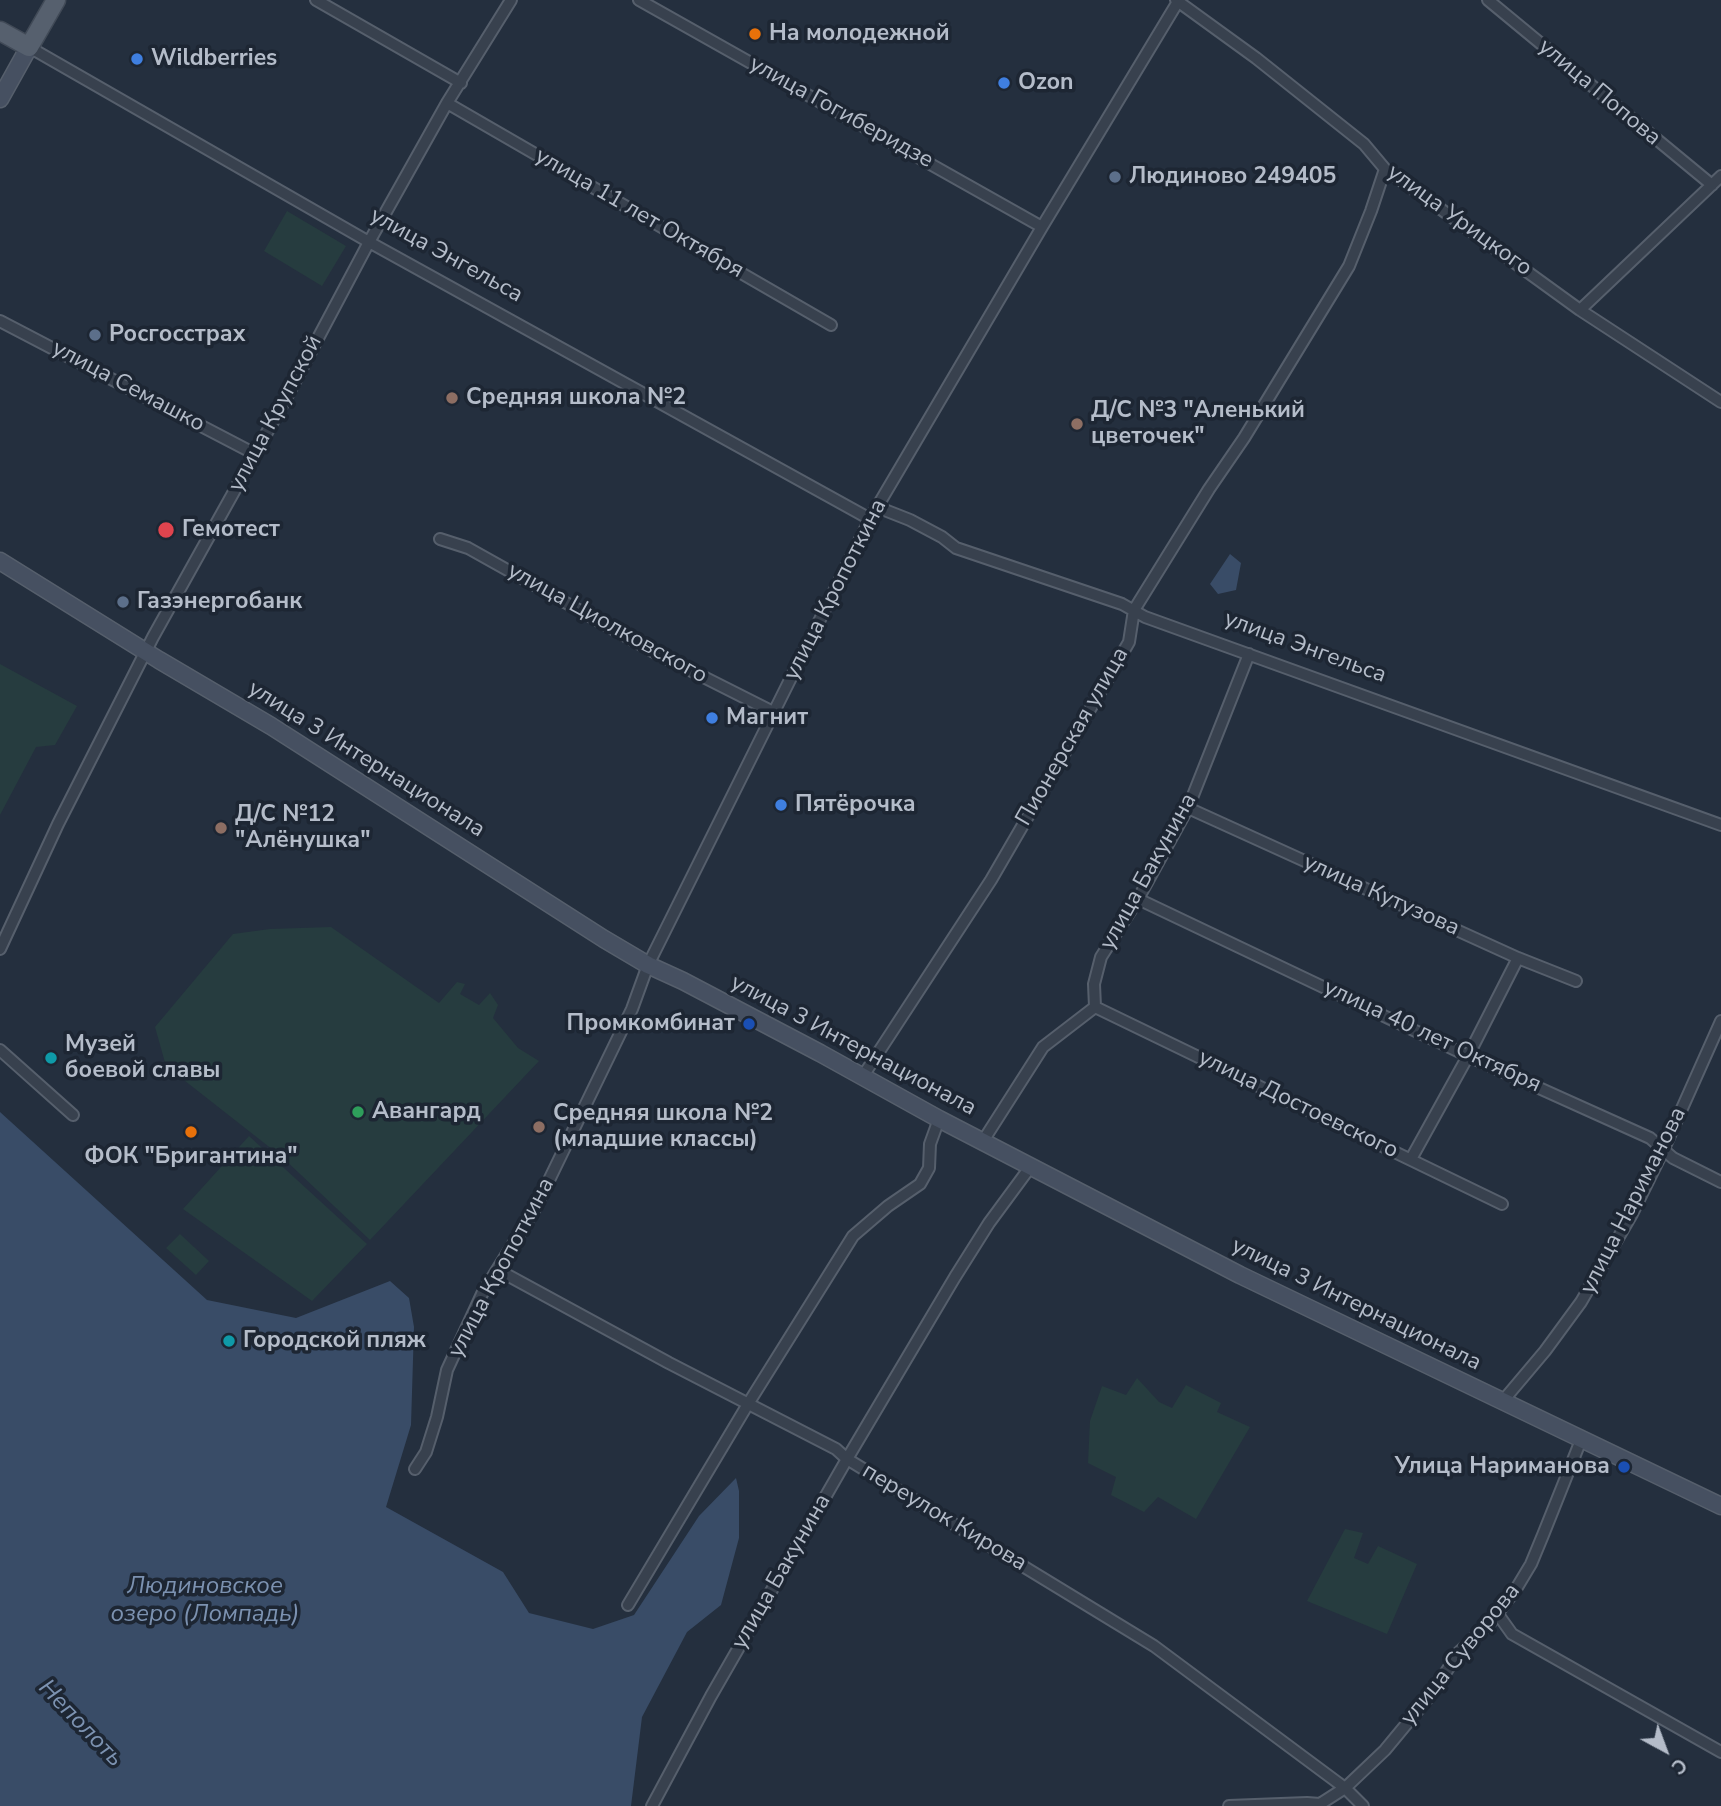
<!DOCTYPE html>
<meta charset="utf-8">
<style>
body{margin:0}
#map{position:relative;width:1721px;height:1806px;overflow:hidden;background:#242f3e;font-family:"Nunito Sans",sans-serif}
canvas{display:block}
.north{position:absolute;left:1630px;top:1715px;width:70px;height:70px;-webkit-text-stroke:5px #1d2633;paint-order:stroke;rotate:139deg;font-size:19px;font-weight:700;line-height:28px;text-align:center;color:#b4bcc9}
.north::after{content:'';display:block;margin:auto;width:24px;height:32px;background:#b4bcc9;clip-path:polygon(50% 0,100% 100%,50% 72%,0 100%)}
</style>
<div id="map">
<canvas width="1721" height="1806"></canvas>
<div class="north">С</div>
</div>
<script>
const c = document.querySelector('canvas').getContext('2d');
c.lineJoin = 'round';
function fill(path, color) {
  c.fillStyle = color;
  c.fill(path, 'evenodd');
}
function shape(rows) {
  const path = new Path2D();
  for (const r of rows) {
    path.moveTo(r[0], r[1]);
    for (let i = 2; i < r.length; i += 2) path.lineTo(r[i], r[i + 1]);
  }
  return path;
}
function trace(path, color, width, dash) {
  c.strokeStyle = color;
  c.lineWidth = width;
  c.lineCap = dash ? 'butt' : 'round';
  c.setLineDash(dash || []);
  c.stroke(path);
}
function drawText(font, color, halo, rows, align = 'center') {
  c.font = font + ' "Nunito Sans",sans-serif';
  c.lineWidth = 7;
  c.setLineDash([]);
  c.textBaseline = 'middle';
  c.strokeStyle = halo;
  c.fillStyle = color;
  for (const [text, x, y, turn = 0] of rows) {
    c.save();
    c.translate(x, y);
    c.rotate((+turn || 0) * Math.PI / 180);
    c.textAlign = isNaN(turn) ? turn : align;
    if (halo) c.strokeText(text, 0, 0);
    c.fillText(text, 0, 0);
    c.restore();
  }
}
const green = shape([
 [287,211,346,246,322,286,264,251],
 [0,664,77,706,55,745,36,747,0,815],
 [331,927,439,1003,457,982,465,984,460,994,479,1005,490,993,498,1005,493,1018,518,1048,539,1061,370,1240,282,1157,166,1066,155,1027,233,934,270,929],
 [249,1136,367,1244,312,1301,183,1209],
 [180,1234,209,1261,196,1275,166,1248],
 [1137,1378,1159,1402,1172,1408,1186,1385,1221,1403,1217,1412,1250,1427,1196,1519,1158,1497,1144,1512,1111,1495,1116,1477,1088,1463,1090,1421,1102,1386,1126,1395],
 [1345,1529,1363,1533,1354,1558,1368,1564,1378,1546,1417,1564,1387,1634,1307,1601]
]);
const water = shape([
 [1230,554,1241,563,1236,590,1218,594,1210,584],
 [0,1112,207,1300,296,1318,390,1281,409,1298,414,1327,411,1425,386,1507,503,1572,529,1613,593,1629,634,1615,699,1516,736,1478,739,1491,739,1538,721,1605,687,1632,642,1717,631,1806,0,1806]
]);
const street = shape([
 [316,0,461,83],
 [639,0,1042,227],
 [1176,0,1256,58,1364,144,1385,169,1402,181,1580,310,1721,402],
 [1488,0,1712,185],
 [29,47,369,242,870,519],
 [447,103,831,325],
 [1580,310,1721,176],
 [0,321,255,454],
 [877,507,910,520,942,537,956,548,1122,604,1145,617,1721,825],
 [440,539,468,548,652,651,773,712],
 [1188,808,1518,958,1576,981],
 [1138,899,1468,1056,1650,1138,1673,1158,1721,1182],
 [0,949,58,824,153,637,290,391,369,242,447,103,511,0],
 [1095,1007,1502,1204],
 [0,1050,73,1115],
 [863,1076,991,880,1129,642,1134,610,1209,489,1244,438,1349,266,1371,211,1385,169],
 [983,1141,1043,1047,1095,1007,1094,984,1101,957,1138,899,1188,808,1249,654],
 [1411,1159,1468,1056,1518,958],
 [498,1270,669,1363,836,1449,847,1459,1154,1646,1345,1788,1363,1806],
 [1502,1402,1545,1351,1581,1302,1632,1214,1663,1151,1721,1021],
 [415,1469,426,1452,437,1417,447,1370,482,1294,536,1207,632,1009,648,965,870,519,1042,227,1179,0],
 [628,1605,748,1404,853,1236,888,1206,920,1184,929,1168,930,1144,939,1119],
 [1497,1613,1512,1634,1721,1752],
 [652,1806,711,1696,847,1459,955,1277,989,1223,1031,1166],
 [1229,1806,1307,1803,1320,1804],
 [1317,1806,1345,1788,1385,1750,1433,1692,1459,1652,1491,1622,1516,1589,1531,1564,1543,1535,1581,1440]
]);
const secondary = shape([
 [0,99,29,47],
 [0,561,159,660,271,726,604,939,648,965,683,981,820,1053,939,1119,1240,1275,1721,1506]
]);
const primary = shape([
 [0,31,29,47,56,0]
]);
const markers = [
 [755,34,7,"#e8710a"],
 [137,59,7,"#3f7fe0"],
 [1004,83,7,"#3f7fe0"],
 [1115,177,7,"#5c6f8a"],
 [95,335,7,"#5c6f8a"],
 [452,398,7,"#8d6e63"],
 [1077,424,7,"#8d6e63"],
 [166,530,9,"#e0444e"],
 [123,602,7,"#5c6f8a"],
 [712,718,7,"#3f7fe0"],
 [781,805,7,"#3f7fe0"],
 [221,828,7,"#8d6e63"],
 [749,1024,7,"#1a4fb4"],
 [51,1058,7,"#0f9aa8"],
 [358,1112,7,"#2e9e5b"],
 [539,1127,7,"#8d6e63"],
 [191,1132,7,"#e8710a"],
 [229,1341,7,"#0f9aa8"],
 [1624,1467,7,"#1a4fb4"]
];
const poiNames = [
 ["На молодежной",769,34],
 ["Wildberries",151,59],
 ["Ozon",1018,83],
 ["Людиново 249405",1129,177],
 ["Росгосстрах",109,335],
 ["Средняя школа №2",466,398],
 ["Д/С №3 \"Аленький",1091,411],
 ["цветочек\"",1091,437],
 ["Гемотест",182,530],
 ["Газэнергобанк",137,602],
 ["Магнит",726,718],
 ["Пятёрочка",795,805],
 ["Д/С №12",235,815],
 ["\"Алёнушка\"",235,841],
 ["Промкомбинат",735,1024,"right"],
 ["Музей",65,1045],
 ["боевой славы",65,1071],
 ["Авангард",372,1112],
 ["Средняя школа №2",553,1114],
 ["(младшие классы)",553,1140],
 ["ФОК \"Бригантина\"",191,1157,"center"],
 ["Городской пляж",243,1341],
 ["Улица Нариманова",1610,1467,"right"]
];
const streetNames = [
 ["улица Попова",1599,93,40],
 ["улица Гогиберидзе",841,113,29],
 ["улица 11 лет Октября",639,214,30],
 ["улица Урицкого",1459,221,36],
 ["улица Энгельса",446,256,29],
 ["улица Семашко",128,387,28],
 ["улица Крупской",276,414,-62],
 ["улица Кропоткина",836,590,-63],
 ["улица Циолковского",607,624,29],
 ["улица Энгельса",1305,648,20],
 ["Пионерская улица",1073,737,-60],
 ["улица 3 Интернационала",366,760,32],
 ["улица Бакунина",1149,872,-61],
 ["улица Кутузова",1381,896,24],
 ["улица 40 лет Октября",1432,1037,25],
 ["улица 3 Интернационала",853,1046,28],
 ["улица Достоевского",1298,1105,26],
 ["улица Нариманова",1634,1201,-63],
 ["улица Кропоткина",502,1268,-62],
 ["улица 3 Интернационала",1356,1305,26],
 ["переулок Кирова",944,1518,31],
 ["улица Бакунина",782,1572,-60],
 ["улица Суворова",1461,1655,-51]
];
const waterNames = [
 ["Людиновское",205,1587],
 ["озеро (Ломпадь)",205,1615],
 ["Неполоть",80,1724,46]
];
fill(green, '#263c3f');
fill(water, '#394c67');
trace(street, '#565f6c', 14);
trace(secondary, '#565f6c', 19);
trace(primary, '#414a57', 21);
trace(street, '#38414e', 10);
trace(secondary, '#465061', 16);
trace(primary, '#56606e', 18);
for (const [x, y, r, color] of markers) {
  const dot = new Path2D();
  dot.arc(x, y, r, 0, 2 * Math.PI);
  c.fillStyle = color;
  c.fill(dot);
  trace(dot, '#1d2633', 2.5);
}
drawText('bold 23px', '#b4bcc9', '#1d2633', poiNames, 'left');
drawText('23px', '#b4bcc9', '#1d2633', streetNames);
drawText('italic 24px', '#7c92b1', '#1d2633', waterNames);
</script>
